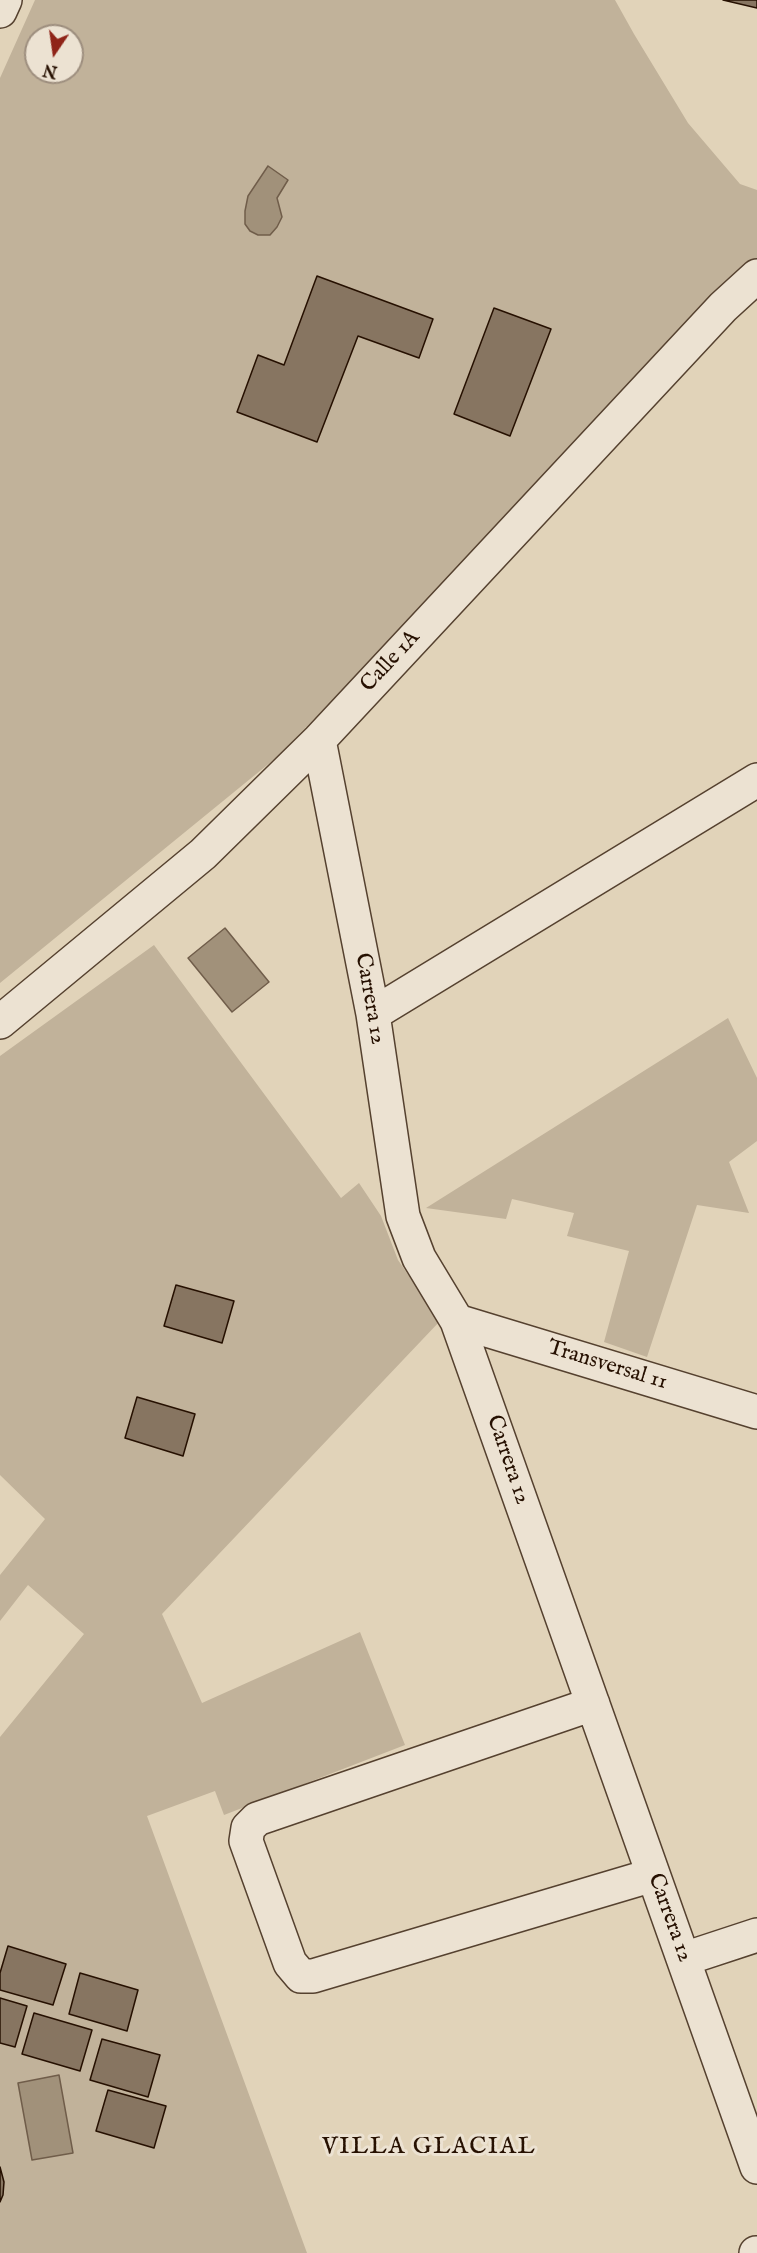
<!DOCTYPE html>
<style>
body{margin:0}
#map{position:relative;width:757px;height:2253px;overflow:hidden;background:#e1d3b9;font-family:"IM FELL English",serif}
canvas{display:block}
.north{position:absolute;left:24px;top:24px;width:60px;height:60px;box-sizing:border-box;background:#ece2d2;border:2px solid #9d8e7e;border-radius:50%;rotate:193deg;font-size:16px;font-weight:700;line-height:24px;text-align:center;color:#261001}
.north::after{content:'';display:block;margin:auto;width:21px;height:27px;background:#8f2418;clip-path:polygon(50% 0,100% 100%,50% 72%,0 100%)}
</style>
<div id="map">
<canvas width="757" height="2253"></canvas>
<div class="north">N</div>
</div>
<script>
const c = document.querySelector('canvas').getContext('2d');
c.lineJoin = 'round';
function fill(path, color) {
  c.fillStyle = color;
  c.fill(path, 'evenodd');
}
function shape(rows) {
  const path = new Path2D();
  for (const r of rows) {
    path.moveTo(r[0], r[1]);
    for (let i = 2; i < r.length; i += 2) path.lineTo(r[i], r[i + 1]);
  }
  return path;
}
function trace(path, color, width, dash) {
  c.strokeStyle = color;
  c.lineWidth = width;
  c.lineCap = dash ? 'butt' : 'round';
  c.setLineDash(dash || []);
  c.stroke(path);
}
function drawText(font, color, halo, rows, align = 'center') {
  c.font = font + ' "IM FELL English",serif';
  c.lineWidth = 6;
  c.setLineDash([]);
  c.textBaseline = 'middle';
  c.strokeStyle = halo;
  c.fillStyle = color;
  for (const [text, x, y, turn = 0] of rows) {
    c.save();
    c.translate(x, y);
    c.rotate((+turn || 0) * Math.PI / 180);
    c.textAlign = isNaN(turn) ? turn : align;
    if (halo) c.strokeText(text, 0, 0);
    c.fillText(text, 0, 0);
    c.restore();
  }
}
const green = shape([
 [35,0,615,0,634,34,688,123,740,184,757,190,757,266,277,757,0,983,0,78],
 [36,36,72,36,72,72,36,72],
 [154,945,341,1198,359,1183,381,1216,398,1260,440,1321,162,1614,202,1703,360,1632,405,1745,224,1815,215,1791,147,1816,307,2253,0,2253,0,1737,84,1634,28,1585,0,1621,0,1575,45,1519,0,1475,0,1056],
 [728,1018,757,1078,757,1141,729,1162,749,1213,697,1205,647,1357,604,1342,629,1251,567,1236,574,1213,512,1199,506,1219,426,1208]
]);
const water = shape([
 [268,166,288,180,277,198,282,217,277,227,270,235,258,235,250,231,245,224,245,211,248,196,268,166],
 [225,928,269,982,232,1012,188,958,225,928],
 [59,2075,73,2153,32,2160,18,2083,59,2075]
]);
const building = shape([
 [723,0,757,0,757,8,723,0],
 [317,276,433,319,419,358,358,336,317,442,237,412,258,355,284,365,317,276],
 [494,308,551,329,510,436,454,414,494,308],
 [176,1285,234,1301,222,1343,164,1326,176,1285],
 [137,1397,195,1414,183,1456,125,1438,137,1397],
 [8,1946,66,1964,53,2005,0,1990,0,1973,8,1946],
 [80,1973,138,1990,127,2031,69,2014,80,1973],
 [0,1998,27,2006,15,2047,0,2043,0,1998],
 [34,2013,92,2030,80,2071,22,2054,34,2013],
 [102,2039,160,2055,148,2097,90,2080,102,2039],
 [108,2090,166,2106,154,2148,96,2131,108,2090],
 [0,2167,4,2182,3,2195,0,2202,0,2167]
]);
const minor = shape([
 [0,11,5,0],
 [319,740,373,1014,403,1216,419,1258,457,1321,757,2167],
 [373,1014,757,780],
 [0,1022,203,854,319,740,723,307,757,276],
 [457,1321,757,1412],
 [593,1704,257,1819,248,1828,246,1841,290,1963,301,1976,313,1976,653,1875],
 [684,1959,757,1935],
 [756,2253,757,2253]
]);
const streetNames = [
 ["Calle 1A",391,662,-47],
 ["Carrera 12",369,999,80],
 ["Transversal 11",607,1366,17],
 ["Carrera 12",507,1460,71],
 ["Carrera 12",669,1918,70]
];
const neighbourhoodNames = [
 ["VILLA GLACIAL",429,2148]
];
fill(green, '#c1b29a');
fill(water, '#a1917a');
trace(water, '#705d4a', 1.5);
fill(building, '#877561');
trace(building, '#261001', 1.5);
trace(minor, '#55412f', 36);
trace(minor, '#ece2d2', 33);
drawText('22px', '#261001', '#ece2d2', streetNames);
c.letterSpacing = '1.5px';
drawText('24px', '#261001', '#ece2d2', neighbourhoodNames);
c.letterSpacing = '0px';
</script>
